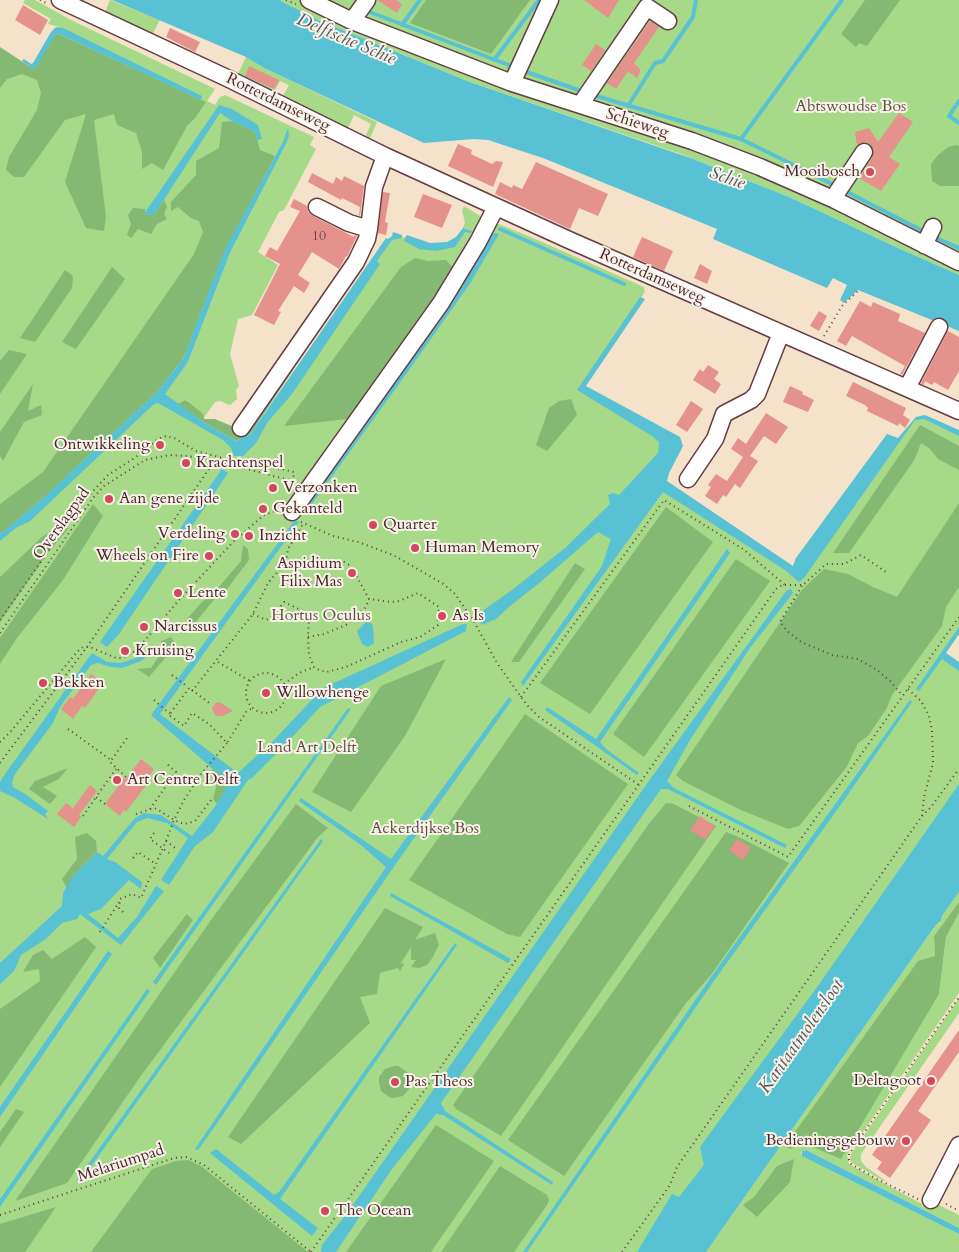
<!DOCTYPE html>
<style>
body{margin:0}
canvas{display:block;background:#f4e2ca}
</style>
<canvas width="959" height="1252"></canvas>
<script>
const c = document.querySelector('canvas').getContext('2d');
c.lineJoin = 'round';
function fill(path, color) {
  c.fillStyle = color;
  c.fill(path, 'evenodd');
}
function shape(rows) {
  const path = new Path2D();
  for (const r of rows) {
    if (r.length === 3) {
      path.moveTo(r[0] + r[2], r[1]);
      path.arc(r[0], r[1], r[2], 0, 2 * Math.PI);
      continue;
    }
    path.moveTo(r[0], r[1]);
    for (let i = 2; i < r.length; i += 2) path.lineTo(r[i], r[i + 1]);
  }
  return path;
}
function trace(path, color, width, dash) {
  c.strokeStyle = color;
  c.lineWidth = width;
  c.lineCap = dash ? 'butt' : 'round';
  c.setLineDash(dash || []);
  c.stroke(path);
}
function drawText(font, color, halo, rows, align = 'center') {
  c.font = font + ' Cardo,serif';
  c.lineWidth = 4;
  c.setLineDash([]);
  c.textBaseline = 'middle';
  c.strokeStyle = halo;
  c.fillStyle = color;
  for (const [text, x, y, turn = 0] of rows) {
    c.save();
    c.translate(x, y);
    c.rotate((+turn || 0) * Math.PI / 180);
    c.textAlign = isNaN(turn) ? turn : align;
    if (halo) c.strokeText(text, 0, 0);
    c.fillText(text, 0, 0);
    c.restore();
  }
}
const green = shape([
 [25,0,35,0,69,19,215,89,207,101,215,105,220,97,225,95,314,137,310,145,316,149,284,210,279,212,258,252,278,265,252,315,238,319,230,354,239,386,236,390,237,399,230,405,220,401,215,402,203,419,187,400,177,404,164,394,188,362,230,253,286,144,285,141,227,251,160,397,240,449,395,235,402,238,407,236,406,239,426,246,450,244,464,230,472,231,463,228,465,222,462,211,464,206,482,217,533,238,644,287,644,290,645,291,639,302,582,387,669,443,657,477,799,575,916,418,925,417,959,432,959,631,943,654,959,666,959,803,648,1252,0,1252,0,51,26,67,33,65,60,27,48,24,51,19,23,3],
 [110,0,160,20,152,35,104,15],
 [279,0,959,0,959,275,898,248,789,197,678,153,467,81,318,20],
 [246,57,264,68,377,122,369,140,366,135,371,124,354,115,347,130,282,98,289,85,280,81,273,94,241,77,238,74],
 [959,892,959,902,934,936,935,956,918,962,790,1148,808,1141,816,1148,939,994,946,937,959,913,959,993,847,1155,849,1164,922,1204,922,1206,931,1210,935,1203,959,1215,959,1228,806,1150,802,1151,801,1153,803,1156,959,1234,959,1252,706,1252,935,926,941,922,942,916],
 [959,998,959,1013,861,1154,861,1161,866,1167,887,1182,882,1180,852,1163,850,1160,851,1154]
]);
const forest = shape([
 [426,0,530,0,491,54,410,23],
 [865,0,900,0,867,46,859,43,856,47,841,34],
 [56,33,206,102,195,118,187,126,163,170,152,163,142,169,142,152,136,133,117,125,114,114,94,120,106,217,104,231,86,228,65,182,86,114,65,120,24,177,14,177,6,170,9,157,37,110,41,93,37,80,22,74,7,79,0,88,0,47,32,68],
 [232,121,255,132,260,150,275,156,226,249,183,359,157,392,42,499,0,534,0,504,43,472,194,254,203,232,199,221,191,218,178,207,171,211,171,202,196,175,196,161,219,148,222,122],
 [956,145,959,146,959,186,940,186,932,181,931,164,938,155,948,147],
 [164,200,167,207,164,214,167,219,157,224,151,234,138,229,131,238,127,235,131,224,128,215,133,208,145,209,145,214,154,215],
 [415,258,428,261,446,260,457,272,367,400,347,419,284,426,401,267],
 [112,267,125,279,76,349,62,342],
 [65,270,73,276,72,288,35,342,20,338],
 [9,350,27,354,0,394,0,361],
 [291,368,293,370,251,433,236,441,202,421,177,404,186,400,203,414,204,419,215,419,241,430,259,417],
 [33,384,28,411,41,405,42,415,24,422,3,461,0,456,0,432],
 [571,399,577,415,547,451,536,445,549,408,559,401],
 [920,425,959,446,959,470,938,459,929,448,921,443,915,459,849,553,833,553],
 [959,503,959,587,946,607,942,626,892,695,887,708,868,736,858,743,846,768,799,826,788,829,741,810,683,781,676,775,802,590,824,569,848,574,873,587,897,597],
 [93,504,103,516,63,580,17,638,0,664,0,638],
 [666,507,713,542,590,714,540,683],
 [69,528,50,550,0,622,0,577,43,536,54,530],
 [243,545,248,549,249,560,227,589,218,595,188,631,187,619,202,602,212,595,241,561],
 [736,559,770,581,644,757,613,734],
 [575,563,585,569,519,662,511,662],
 [171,637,176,645,149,677,137,669,151,668,163,650,161,641],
 [446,659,405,736,351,812,312,792,381,686],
 [525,714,628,784,520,937,507,934,409,880],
 [68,768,59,779,43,787,57,796,50,804,29,789,35,781],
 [213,769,231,780,217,804,213,799,218,780,208,773],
 [666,803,674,804,716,826,501,1136,456,1109,453,1105,648,825],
 [296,804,328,828,318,837,140,1077,67,1183,15,1201,211,920],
 [726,832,743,839,789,863,711,975,686,1003,564,1176,508,1140],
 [87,833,96,841,97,852,74,875,67,888,62,879,77,859,75,837],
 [959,902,959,913,946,937,939,994,841,1159,815,1148,808,1141,790,1149,785,1146,918,961,935,956,934,936],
 [385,908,423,927,415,940,435,933,439,945,431,960,427,965,419,968,411,967,416,960,411,960,411,947,401,963,404,964,400,971,398,968,380,973,377,994,360,997,370,1023,241,1144,228,1137],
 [187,914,193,920,160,968,153,958],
 [85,937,96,947,0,1087,0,1009,40,981,39,969,23,972,33,955,43,950,52,959],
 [394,1066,398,1066,406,1071,409,1075,410,1084,409,1089,403,1096,393,1098,389,1097,381,1091,379,1082,379,1077,385,1069],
 [16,1109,24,1112,0,1147,0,1132],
 [436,1125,494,1161,431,1252,346,1252],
 [794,1159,790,1182,757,1217,743,1205,754,1197,777,1166],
 [188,1160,201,1166,308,1252,91,1252,152,1169,176,1161],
 [500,1166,547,1195,549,1200,547,1205,514,1252,441,1252],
 [56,1207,25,1252,0,1252,0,1224]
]);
const water = shape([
 [112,0,279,0,318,20,467,81,693,159,789,197,898,248,959,275,959,331,858,290,844,303,840,300,847,285,833,278,827,288,713,239,717,229,543,158,488,140,474,139,424,143,264,68,246,57],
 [56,27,63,28,202,96,201,100,57,33,36,67,32,68,22,61,24,59,31,64,33,63,51,32],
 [219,105,232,109,258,125,262,139,257,140,255,132,232,121,220,113,154,215,144,214],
 [288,128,289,136,286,144,230,253,188,362,165,394,202,421,236,441,251,433,386,238,388,239,392,236,393,232,402,235,402,238,392,240,377,261,380,264,292,394,267,423,256,443,243,456,234,456,231,448,223,440,158,403,154,404,29,522,17,527,0,541,0,534,42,499,157,392,183,359,225,249,283,142],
 [463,228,472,231,471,233,465,232,455,247,436,251,419,249,404,241,407,235,430,243,447,242,456,237],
 [494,233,499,234,471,282,409,370,304,515,301,512],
 [640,297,645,299,586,386,680,437,683,446,669,473,667,481,793,566,796,558,887,434,898,438,916,417,925,415,959,430,959,436,924,419,915,420,804,578,799,582,785,570,663,492,523,686,521,682,602,566,611,539,598,532,538,584,510,606,496,619,482,625,478,614,512,590,565,548,610,504,608,495,613,493,619,495,658,453,659,442,652,436,577,390],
 [222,469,228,473,119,634,107,647,100,642],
 [295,520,299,522,160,714,238,773,275,739,323,688,463,624,467,624,466,631,320,707,285,745,252,778,248,780,213,832,195,846,169,885,161,880,188,838,167,823,147,818,137,822,107,859,115,862,142,882,141,889,129,880,101,909,88,914,118,938,137,917,156,886,164,891,121,945,80,914,77,919,62,923,46,939,21,955,14,971,0,984,0,963,62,906,63,893,74,875,97,852,103,856,135,818,144,813,161,815,192,836,217,804,230,780,213,769,151,715],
 [727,549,730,553,600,742,606,749,639,773,637,775,545,710,547,707,596,739],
 [791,589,793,593,750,648,690,740,667,781,674,788,787,845,785,848,668,789,661,789,441,1103,445,1111,553,1182,552,1185,443,1115,436,1114,392,1169,336,1252,321,1252,322,1245,348,1212,646,785,787,590],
 [366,622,371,623,373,626,374,643,368,647,362,644,357,631],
 [959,627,959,634,946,653,959,662,959,671,942,659,919,691,916,689],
 [158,647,141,661,122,668,110,667,98,663,91,665,60,707,53,723,15,774,12,782,13,787,25,794,48,811,45,814,48,819,15,798,0,791,0,782,5,774,92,653,107,662,120,663,134,659],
 [509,697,512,700,395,865,213,1129,198,1150,195,1149,386,867,361,845,299,801,301,798,391,859],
 [910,700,912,702,842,803,716,978,527,1252,523,1252,711,977],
 [348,708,351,709,156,985,153,982],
 [959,784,959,892,942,916,941,921,935,926,706,1252,637,1252,672,1194,679,1197,704,1165,700,1147,820,983],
 [321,839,323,841,80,1182,76,1181],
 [391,893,511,959,508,963,390,896],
 [455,943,457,945,280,1199,318,1228,312,1236,210,1153,216,1149,274,1195,279,1192],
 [108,951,112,954,0,1117,0,1107],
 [147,989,150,991,0,1207,0,1199],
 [806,1150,959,1228,959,1234,802,1156,802,1151]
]);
const stream = shape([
 [367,11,514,67],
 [402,25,420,0],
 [494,60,539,0],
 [524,71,584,92],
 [593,95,741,139,836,186],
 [959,101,949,116,959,123],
 [628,106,655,63,663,61,693,17,696,0],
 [741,139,842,0],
 [845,191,925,232],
 [500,229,624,284],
 [934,237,959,248]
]);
const building = shape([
 [377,0,396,0,402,4,397,13],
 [584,0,619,0,608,18],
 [23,5,48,20,40,35,15,20],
 [650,21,659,27,634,63,640,69,640,72,637,78,628,71,616,89,607,83],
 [170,28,200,42,195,52,166,37],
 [596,44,605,50,591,71,582,65],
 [249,66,279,80,274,89,245,76],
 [899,113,913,122,889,157,900,164,881,191,859,178,872,158,874,149,870,144,865,142,857,145,855,132,869,128,878,142],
 [458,144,472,150,471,154,492,164,496,161,503,162,493,187,448,166],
 [536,162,608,194,598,216,579,208,570,229,495,194,500,182,512,188,513,185,522,189],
 [312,173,333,184,336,177,342,181,344,176,364,186,360,216,359,215,360,207,342,198,341,200,308,182],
 [383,192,390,193,385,222,388,223,386,235,378,233],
 [423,194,452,205,442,228,414,217],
 [294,199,307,206,308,212,313,216,354,237,355,235,357,236,347,257,346,256,339,269,312,252,298,275,310,283,304,293,294,286,278,311,281,312,274,325,254,315,280,264,265,256,270,247,277,251,300,211,290,207],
 [642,237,673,251,664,271,633,257],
 [700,264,712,271,707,284,694,278],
 [860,301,871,307,873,302,900,314,898,321,925,333,902,375,900,374,905,366,852,336,846,346,837,341],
 [819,311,827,316,819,331,810,326],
 [948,331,959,337,959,371,948,390,934,382,932,385,925,381,924,385,921,383],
 [708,365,719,372,714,379,721,384,715,394,693,380,700,369,703,372],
 [853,382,906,408,903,415,910,420,905,428,899,423,898,426,867,411,868,408,865,405,846,396],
 [790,386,803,392,802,394,814,400,808,412,783,402],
 [691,401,703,409,687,432,676,425],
 [766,413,788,427,776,444,764,436,750,456,758,461,740,488,735,484,726,497,723,495,717,504,705,496,711,487,708,485,716,474,727,481,743,457,731,449,738,438,746,444],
 [91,674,103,683,85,708,82,706,73,719,61,709,70,697,73,699],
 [217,702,221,703,233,711,222,716,216,716,212,709,213,706],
 [141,759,154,769,147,779,149,781,126,812,124,810,120,816,105,804,124,778,126,779],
 [90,785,97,791,79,815,81,817,74,827,57,814,66,803,73,808],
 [700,816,715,826,705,840,690,830],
 [737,839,751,848,743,860,729,850],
 [959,1030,959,1052,918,1111,931,1120,890,1178,877,1169,882,1162,872,1155]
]);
const path = shape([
 [40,0,46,3],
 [286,0,296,4],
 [824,336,842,306,858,291],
 [301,522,333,536,358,542,393,555,442,583,455,594,473,620,497,663,526,704,539,717,639,785],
 [802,586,780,622,787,631,801,642,832,655,858,659,877,670,890,681,903,696],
 [253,614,266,620,272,617,284,602,303,611,309,618,308,638,309,655,314,667,319,670,327,672,346,667,401,642,420,637,438,625,439,607,418,593,399,601,391,602,369,599,351,566,344,562,325,565,292,560,286,562],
 [0,620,83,502,108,475,136,457,158,439,166,436,174,438,196,451,223,458,232,463,247,467,271,467,294,472,293,480],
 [0,633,93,498,104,486,145,460,169,455,186,456,210,459,296,482],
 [308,637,324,634,346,625,366,607,369,599],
 [218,662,250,681],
 [266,693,20],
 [172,675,188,687],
 [284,684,299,673,314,667],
 [189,688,169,715,184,726,192,713,209,724,227,743,246,712,252,708],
 [192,690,212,705],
 [192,691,253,614,268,583,286,562,288,549,303,524],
 [521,697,664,500,743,549,785,585],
 [154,700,170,714],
 [68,729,111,760],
 [0,742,11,731,78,651,83,647,90,647,116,658,122,658,136,651,179,600,234,541,264,515,278,510],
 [0,763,87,647,215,460],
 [126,777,110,762,127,738],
 [105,804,96,797,116,769],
 [689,806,788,857,959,617],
 [150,809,176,772,167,764],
 [136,814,154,808,157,809,174,820,184,824,189,823,195,821,211,800],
 [83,816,96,797],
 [922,816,931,807,959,769],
 [154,833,150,839,169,853],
 [166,841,178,850],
 [133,858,138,852,156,864],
 [123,912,119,908,120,899,132,894,141,898,166,841,174,820,184,800,201,774,227,743],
 [100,932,119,902],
 [918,1199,875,1178,851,1164,849,1160,849,1154,959,997],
 [946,1204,959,1211],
 [0,1215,174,1158,186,1157,204,1165,311,1252],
 [311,1252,776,589,782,585,803,585,826,564,844,564,861,555,886,572],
 [622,1252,670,1185,677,1167,922,816,924,797,933,763,932,731,929,716,921,701,908,689]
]);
const minor = shape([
 [60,0,227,78,385,156,569,240,959,411],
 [309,0,352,21,512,83,692,141,760,167,835,200,959,262],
 [352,21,367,0],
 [512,83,550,0],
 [580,105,647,7,668,21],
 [835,200,836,194,864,152],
 [317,207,349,223,369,229,374,187,385,156],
 [924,245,933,227],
 [907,388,939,327],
 [241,428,356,262,367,239,369,229],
 [688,479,715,439,724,414,751,400,757,394,781,333],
 [292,512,441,303,478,242,496,207],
 [931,1200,959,1145]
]);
const markers = [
 [870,172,5,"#d1495b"],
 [160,445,5,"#d1495b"],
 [186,463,5,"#d1495b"],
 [273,488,5,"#d1495b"],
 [109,499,5,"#d1495b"],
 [263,509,5,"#d1495b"],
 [373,525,5,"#d1495b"],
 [235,534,5,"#d1495b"],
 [249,536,5,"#d1495b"],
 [415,548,5,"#d1495b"],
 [209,556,5,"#d1495b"],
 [352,573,5,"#d1495b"],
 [178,593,5,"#d1495b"],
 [442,616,5,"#d1495b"],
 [144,627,5,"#d1495b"],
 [125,651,5,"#d1495b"],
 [43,683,5,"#d1495b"],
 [266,693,5,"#d1495b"],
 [117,780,5,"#d1495b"],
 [931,1081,5,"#d1495b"],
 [395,1082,5,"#d1495b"],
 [906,1141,5,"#d1495b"],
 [325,1211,5,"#d1495b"]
];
const numberNames = [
 ["10",319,237]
];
const streetNames = [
 ["Rotterdamseweg",278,103,26],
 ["Schieweg",637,124,18],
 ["Rotterdamseweg",652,277,24],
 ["Overslagpad",62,524,-54],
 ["Melariumpad",121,1164,-18]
];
const parkNames = [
 ["Abtswoudse Bos",851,107],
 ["Hortus Oculus",321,616],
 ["Land Art Delft",307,748],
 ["Ackerdijkse Bos",425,829]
];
const poiNames = [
 ["Mooibosch",860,172,"right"],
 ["Ontwikkeling",150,445,"right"],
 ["Krachtenspel",196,463],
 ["Verzonken",283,488],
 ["Aan gene zijde",119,499],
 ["Gekanteld",273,509],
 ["Quarter",383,525],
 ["Verdeling",225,534,"right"],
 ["Inzicht",259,536],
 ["Human Memory",425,548],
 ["Wheels on Fire",199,556,"right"],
 ["Aspidium",342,564,"right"],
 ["Filix Mas",342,582,"right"],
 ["Lente",188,593],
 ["As Is",452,616],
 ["Narcissus",154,627],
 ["Kruising",135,651],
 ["Bekken",53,683],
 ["Willowhenge",276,693],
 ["Art Centre Delft",127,780],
 ["Deltagoot",921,1081,"right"],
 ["Pas Theos",405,1082],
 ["Bedieningsgebouw",896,1141,"right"],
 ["The Ocean",335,1211]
];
const waterNames = [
 ["Delftsche Schie",346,40,23],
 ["Schie",727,179,19],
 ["Karitaatmolensloot",802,1037,-55]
];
fill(green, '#a6d988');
fill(forest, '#84b974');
fill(water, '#58c1d3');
trace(stream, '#58c1d3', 4);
fill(building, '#e4928b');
trace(minor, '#643c43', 19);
trace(path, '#643c43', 2, [1, 4]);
trace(minor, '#fff', 16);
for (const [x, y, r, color] of markers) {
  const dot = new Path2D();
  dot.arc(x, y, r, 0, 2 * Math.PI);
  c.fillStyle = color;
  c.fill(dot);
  trace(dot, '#f7f3e8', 2);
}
drawText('14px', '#703c43', null, numberNames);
drawText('16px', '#4a1f2b', '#f7f3e8', streetNames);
drawText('16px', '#614e42', '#f7f3e8', parkNames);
drawText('16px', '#4a1f2b', '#f7f3e8', poiNames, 'left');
drawText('italic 18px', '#4e505d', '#f7f3e8', waterNames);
</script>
